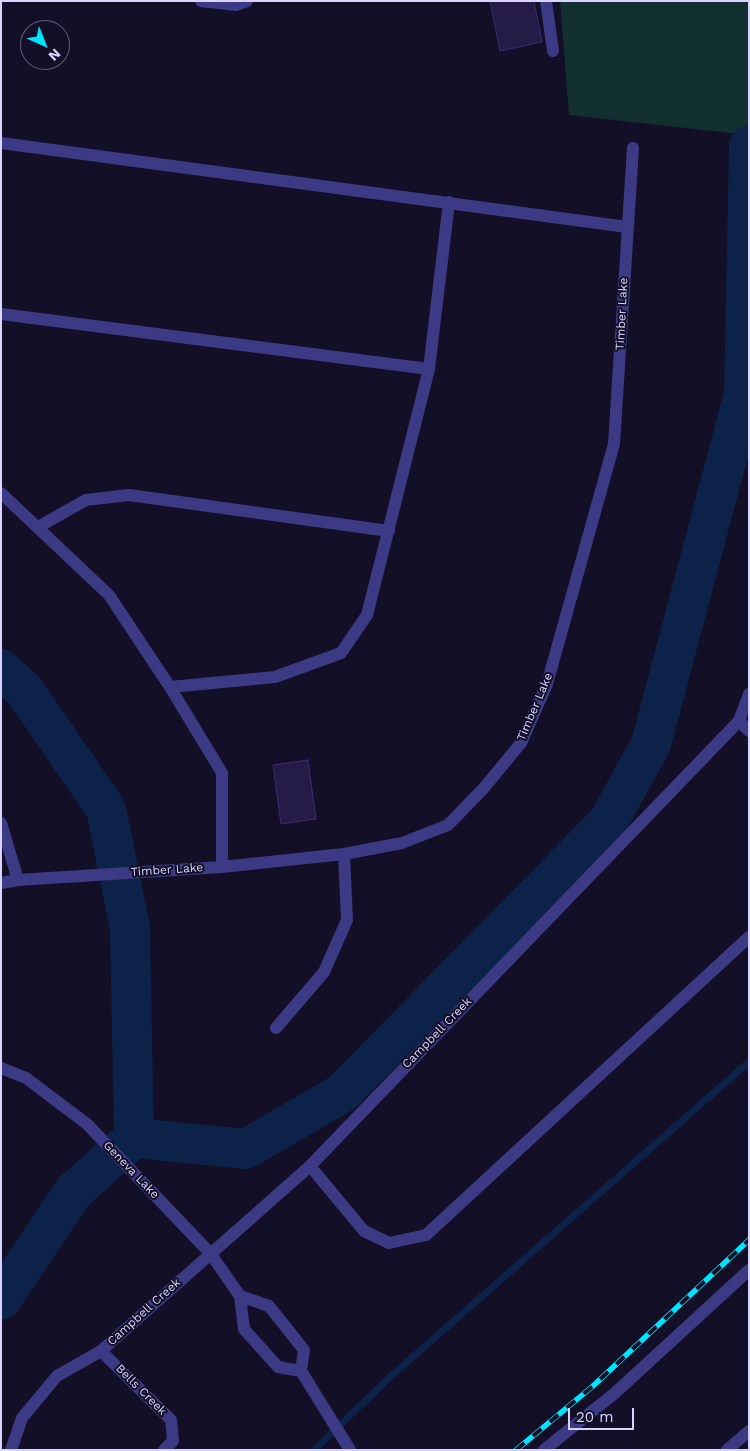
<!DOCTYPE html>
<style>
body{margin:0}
#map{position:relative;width:750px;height:1451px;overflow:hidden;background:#130f26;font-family:"Work Sans",sans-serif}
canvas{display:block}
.frame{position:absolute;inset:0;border:2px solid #d9d4ff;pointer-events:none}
.north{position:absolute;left:20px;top:20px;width:50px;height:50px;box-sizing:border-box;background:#130f26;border:1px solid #625e7d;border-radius:50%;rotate:136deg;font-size:14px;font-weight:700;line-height:20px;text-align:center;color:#d9d4ff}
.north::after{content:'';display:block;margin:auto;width:18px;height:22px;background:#00e5ff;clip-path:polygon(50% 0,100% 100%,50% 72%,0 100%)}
.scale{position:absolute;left:568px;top:1408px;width:66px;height:22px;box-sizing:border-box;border:2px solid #d9d4ff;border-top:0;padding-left:6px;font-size:15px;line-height:18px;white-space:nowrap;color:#d9d4ff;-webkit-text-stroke:4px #130f26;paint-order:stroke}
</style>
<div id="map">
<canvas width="750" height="1451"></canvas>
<div class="frame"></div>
<div class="north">N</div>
<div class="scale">20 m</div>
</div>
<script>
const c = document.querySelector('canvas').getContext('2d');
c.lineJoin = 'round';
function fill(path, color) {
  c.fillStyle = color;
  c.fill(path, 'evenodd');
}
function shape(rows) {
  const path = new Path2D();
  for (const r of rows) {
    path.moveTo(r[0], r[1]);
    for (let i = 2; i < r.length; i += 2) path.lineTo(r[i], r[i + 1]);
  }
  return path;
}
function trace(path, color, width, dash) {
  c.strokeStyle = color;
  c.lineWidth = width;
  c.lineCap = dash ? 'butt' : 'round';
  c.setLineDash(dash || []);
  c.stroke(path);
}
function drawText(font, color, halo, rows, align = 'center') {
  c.font = font + ' "Work Sans",sans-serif';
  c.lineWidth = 4;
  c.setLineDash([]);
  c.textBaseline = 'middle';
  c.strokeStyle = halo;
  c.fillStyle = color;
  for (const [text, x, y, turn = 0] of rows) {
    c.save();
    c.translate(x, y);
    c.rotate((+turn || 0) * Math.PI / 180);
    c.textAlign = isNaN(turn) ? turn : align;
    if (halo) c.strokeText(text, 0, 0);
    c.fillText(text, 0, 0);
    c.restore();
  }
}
const green = shape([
 [560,1,749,1,749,135,569,115]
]);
const stream = shape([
 [314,1450,390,1377,749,1062]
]);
const river = shape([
 [1,669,24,690,106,809,130,929,134,1138],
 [1,1300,74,1191,134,1138,246,1149,342,1093,608,822,651,744,744,394,749,146]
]);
const building = shape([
 [490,1,534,1,542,42,500,51,490,1],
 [308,760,316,819,281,824,273,765,308,760]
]);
const minor = shape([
 [201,1,236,5,247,1],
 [546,1,553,51],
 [1,143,627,227],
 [1,314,429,369],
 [1,493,109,595,170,687,222,773,222,867],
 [38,527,86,500,129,495,389,531],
 [170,687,275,677,341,653,367,615,429,369,449,202],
 [739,721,749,731],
 [1,823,18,880],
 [1,883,18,880,222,867,344,854,402,843,448,825,483,789,521,743,547,684,614,444,633,148],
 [276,1028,324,972,347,920,344,854],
 [1,1068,26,1078,87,1124,210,1253,240,1296,244,1329,278,1367,301,1371],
 [310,1166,364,1231,389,1243,426,1235,749,937],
 [240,1296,269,1306,304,1350,301,1371,350,1450],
 [101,1351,171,1420,173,1441,164,1450],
 [11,1450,22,1418,57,1376,101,1351,310,1166,739,721,749,694],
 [544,1450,615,1393,749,1270],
 [727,1450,749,1431]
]);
const rail = shape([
 [516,1450,593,1386,749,1240]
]);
const streetNames = [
 ["Timber Lake",622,314,-87],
 ["Timber Lake",535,707,-67],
 ["Timber Lake",167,870,-4],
 ["Campbell Creek",437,1033,-46],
 ["Geneva Lake",131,1170,46],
 ["Campbell Creek",144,1312,-42],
 ["Bells Creek",141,1390,45]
];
fill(green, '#12302f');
trace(stream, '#0c2248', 7);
trace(river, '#0c2248', 40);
fill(building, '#241b47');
trace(building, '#3b2d73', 1);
trace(minor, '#3d3a85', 12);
trace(rail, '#00e5ff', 5.5);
trace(rail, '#130f26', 4, [11]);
drawText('12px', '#d9d4ff', '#130f26', streetNames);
</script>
